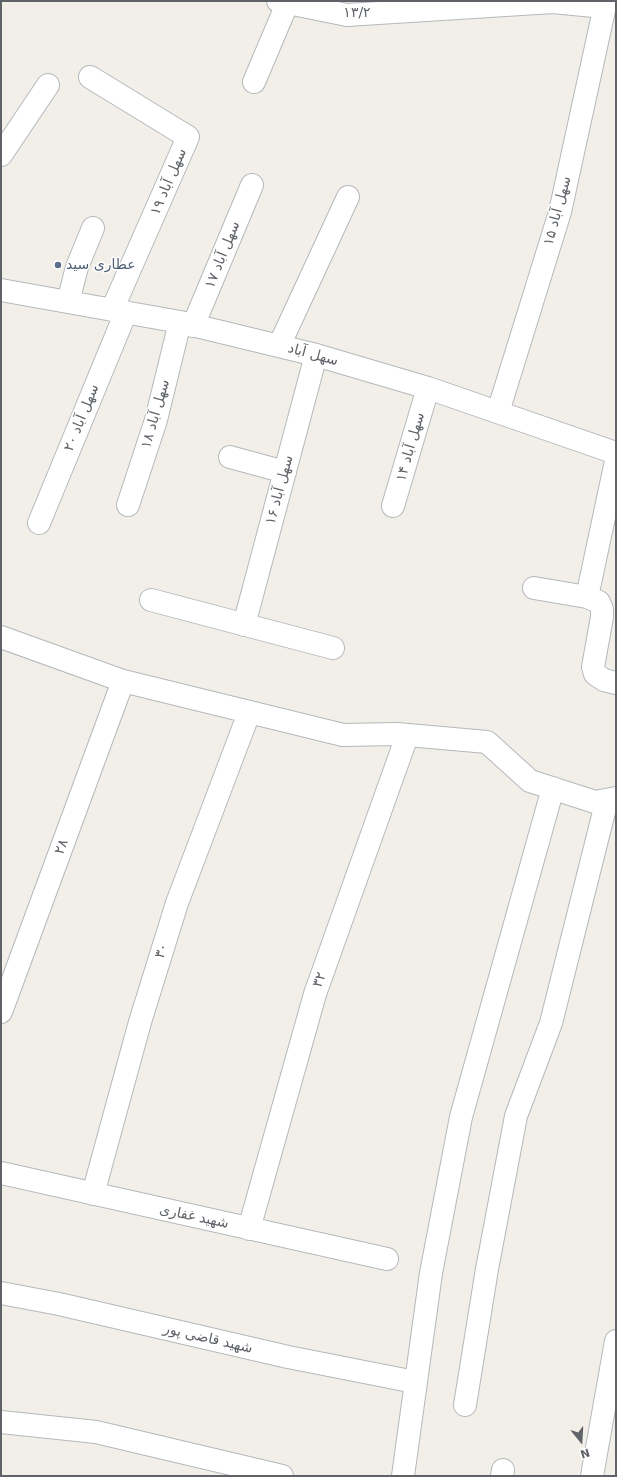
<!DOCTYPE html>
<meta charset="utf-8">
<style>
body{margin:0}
#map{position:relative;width:617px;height:1477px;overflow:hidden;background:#f1efe8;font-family:"DejaVu Sans",sans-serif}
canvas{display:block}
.frame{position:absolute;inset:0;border:2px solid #5f6368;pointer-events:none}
.north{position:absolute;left:561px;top:1421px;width:40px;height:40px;-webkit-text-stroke:3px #fff;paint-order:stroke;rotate:162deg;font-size:11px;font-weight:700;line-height:16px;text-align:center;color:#5f6368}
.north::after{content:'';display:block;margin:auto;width:14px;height:18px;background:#5f6368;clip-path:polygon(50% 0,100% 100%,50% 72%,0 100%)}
</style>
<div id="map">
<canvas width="617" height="1477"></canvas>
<div class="frame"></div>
<div class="north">N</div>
</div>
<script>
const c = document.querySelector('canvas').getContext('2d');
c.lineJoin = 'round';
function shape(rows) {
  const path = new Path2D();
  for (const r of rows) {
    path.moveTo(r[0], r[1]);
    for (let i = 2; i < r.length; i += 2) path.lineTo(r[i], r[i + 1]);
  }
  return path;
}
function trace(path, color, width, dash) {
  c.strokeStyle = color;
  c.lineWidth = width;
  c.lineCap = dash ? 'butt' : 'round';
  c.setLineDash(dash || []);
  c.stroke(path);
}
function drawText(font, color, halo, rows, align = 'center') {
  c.font = font + ' "DejaVu Sans",Cairo,sans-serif';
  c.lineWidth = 3;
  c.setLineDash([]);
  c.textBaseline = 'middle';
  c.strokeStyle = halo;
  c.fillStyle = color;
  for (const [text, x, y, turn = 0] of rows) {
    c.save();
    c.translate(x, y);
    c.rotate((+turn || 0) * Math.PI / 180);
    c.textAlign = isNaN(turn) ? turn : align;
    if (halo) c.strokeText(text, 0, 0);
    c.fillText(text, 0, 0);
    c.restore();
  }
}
const minor = shape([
 [278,1,347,15,553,2,604,7],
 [90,77,188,137,112,310],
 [254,82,287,4],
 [1,155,48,85],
 [1,290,180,322,316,355,428,388,616,453],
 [68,302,77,267,93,228],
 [193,326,252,185],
 [279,346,348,197],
 [498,412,560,212,606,1],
 [230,457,285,472],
 [616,461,587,597,599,602,602,609,602,617,593,667,595,674,604,680,616,683],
 [128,505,156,420,180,322],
 [393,506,428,388],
 [39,523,126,312],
 [534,588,587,597],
 [151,600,333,648],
 [244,625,316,355],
 [1,637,123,681,343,735,397,734,487,742,530,781,595,802,616,798],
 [1,1012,123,681],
 [1,1173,387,1259],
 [93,1194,140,1022,177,903,249,713],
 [249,1229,315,994,407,736],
 [1,1293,59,1304,288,1357,415,1382],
 [465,1405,487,1269,516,1116,551,1023,607,800],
 [1,1422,96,1432,282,1476],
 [403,1476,431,1273,461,1117,553,788],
 [502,1476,503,1470],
 [592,1476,616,1341]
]);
const markers = [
 [58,265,4,"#5c6f8a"]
];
const streetNames = [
 ["۱۳/۲",357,13],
 ["سهل آباد ۱۹",169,182,-67],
 ["سهل آباد ۱۵",558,211,-75],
 ["سهل آباد ۱۷",223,255,-68],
 ["سهل آباد",313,355,15],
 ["سهل آباد ۱۸",156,414,-74],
 ["سهل آباد ۲۰",82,418,-68],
 ["سهل آباد ۱۴",411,447,-74],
 ["سهل آباد ۱۶",280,490,-75],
 ["۲۸",62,847,-70],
 ["۳۰",162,951,-72],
 ["۳۲",320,980,-70],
 ["شهید غفاری",194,1217,12],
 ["شهید قاضی پور",208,1339,13]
];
const serviceNames = [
 ["عطاری سید",66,265]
];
trace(minor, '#b5b8bc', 24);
trace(minor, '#fff', 22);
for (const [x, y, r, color] of markers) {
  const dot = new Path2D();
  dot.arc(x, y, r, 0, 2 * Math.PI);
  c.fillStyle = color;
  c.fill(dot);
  trace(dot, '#fff', 1.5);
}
drawText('14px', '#5f6368', '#fff', streetNames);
drawText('14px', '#4e5e75', '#fff', serviceNames, 'left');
</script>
